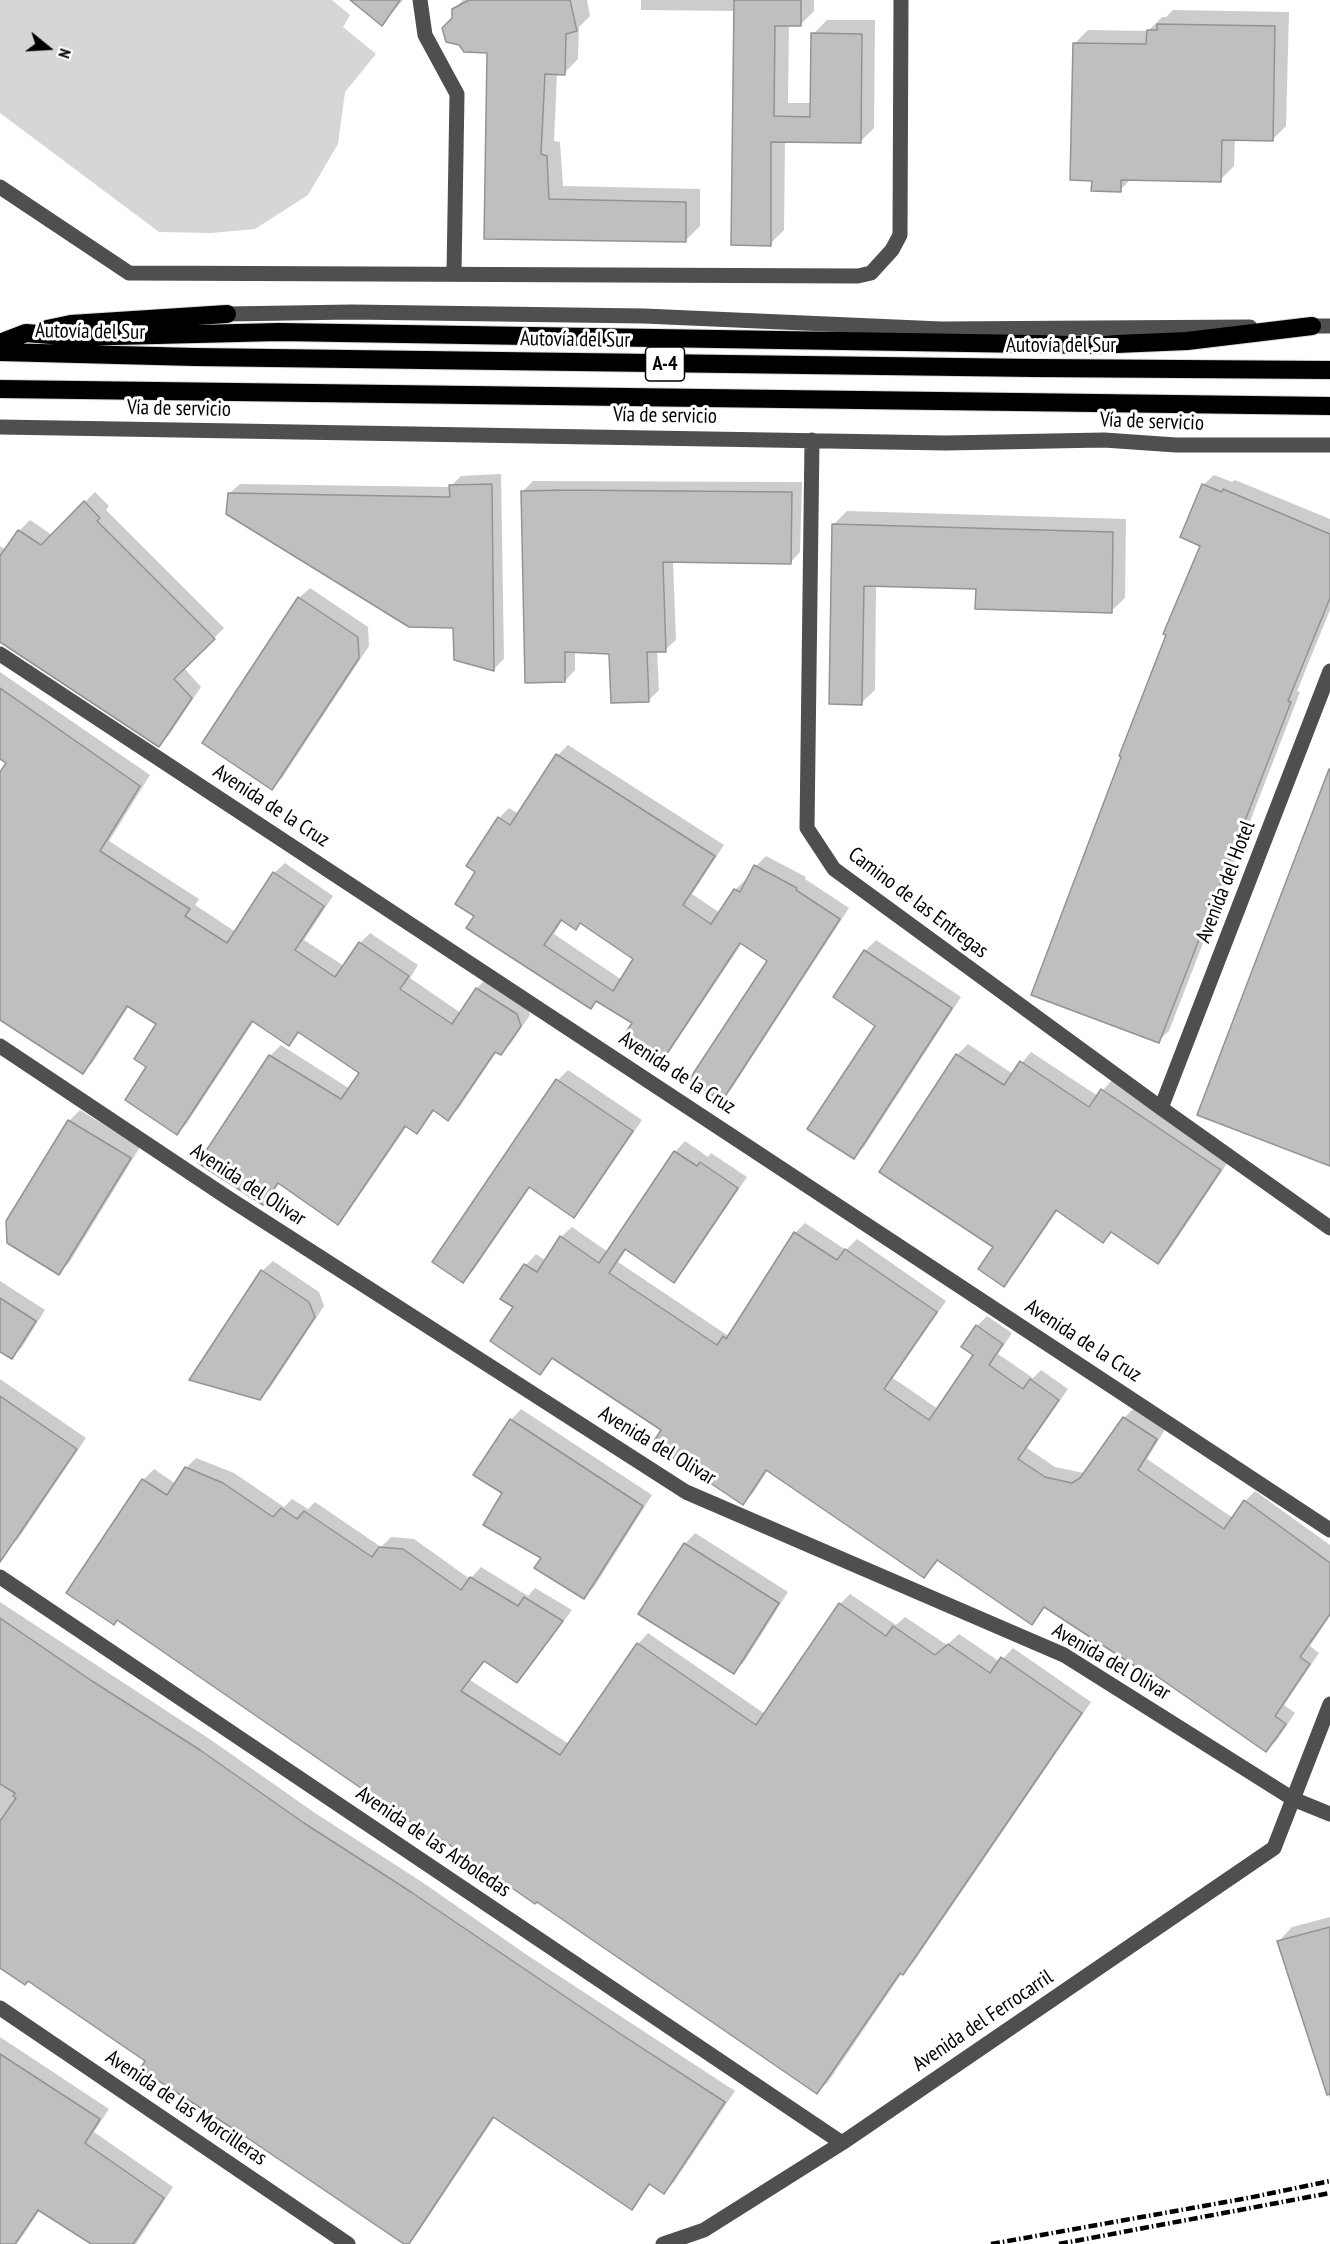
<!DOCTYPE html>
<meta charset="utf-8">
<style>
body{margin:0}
#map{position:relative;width:1330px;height:2244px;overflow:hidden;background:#fff;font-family:"PT Sans Narrow",sans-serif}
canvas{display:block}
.north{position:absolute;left:18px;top:18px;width:60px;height:60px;-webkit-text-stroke:4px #fff;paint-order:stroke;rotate:108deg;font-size:16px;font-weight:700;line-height:24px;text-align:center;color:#000}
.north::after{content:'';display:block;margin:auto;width:21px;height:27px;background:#000;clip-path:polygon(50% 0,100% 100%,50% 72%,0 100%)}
</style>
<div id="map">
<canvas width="1330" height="2244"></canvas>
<div class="north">N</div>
</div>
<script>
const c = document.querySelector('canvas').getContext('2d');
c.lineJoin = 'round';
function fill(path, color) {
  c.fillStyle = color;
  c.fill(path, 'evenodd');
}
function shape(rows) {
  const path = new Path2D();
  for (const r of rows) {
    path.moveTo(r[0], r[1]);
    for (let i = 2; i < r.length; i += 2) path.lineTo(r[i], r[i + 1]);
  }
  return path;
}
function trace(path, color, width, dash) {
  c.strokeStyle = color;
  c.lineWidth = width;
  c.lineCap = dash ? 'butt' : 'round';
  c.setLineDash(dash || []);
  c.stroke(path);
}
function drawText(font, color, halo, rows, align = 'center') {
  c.font = font + ' "PT Sans Narrow",sans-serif';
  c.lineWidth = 6;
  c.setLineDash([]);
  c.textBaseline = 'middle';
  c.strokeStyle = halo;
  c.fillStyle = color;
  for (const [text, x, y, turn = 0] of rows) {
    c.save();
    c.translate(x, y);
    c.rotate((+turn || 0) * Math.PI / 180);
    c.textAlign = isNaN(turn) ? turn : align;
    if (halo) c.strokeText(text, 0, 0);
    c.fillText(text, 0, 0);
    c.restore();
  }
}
const green = shape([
 [0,0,332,0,350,15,343,27,376,54,345,92,338,144,308,195,255,229,211,233,159,232,0,113]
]);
const shadow = shape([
 [352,0,403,0,382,24],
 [463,0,587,0,590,16,579,27,578,59,564,73,557,73,554,141,560,142,563,186,700,189,700,226,686,240,485,237,488,52,453,19,453,10],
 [641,0,814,0,814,11,800,25,789,24,788,103,812,103,813,34,827,20,875,20,874,128,860,142,785,141,784,230,770,244,736,11,641,10],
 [1173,10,1289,12,1286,126,1272,140,1235,139,1234,166,1220,180,1132,178,1120,190,1093,179,1074,44,1088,30,1148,31,1162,17,1166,17],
 [501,474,504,659,494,669,455,626,229,494,240,484,450,487,461,476],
 [1214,475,1232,482,1235,480,1330,519,1330,610,1297,691,1300,692,1169,1031,1158,1041,1202,545,1203,485],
 [533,481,802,482,800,552,790,563,673,561,676,640,665,650,657,651,659,690,649,700,611,652,575,651,575,670,565,681,523,491],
 [95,492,109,506,106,510,224,628,184,668,201,687,169,735,159,745,0,639,0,546,6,550,19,531,30,520,52,535],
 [847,511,1126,519,1125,598,1111,611,977,588,876,585,875,690,861,703,834,524],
 [310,588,368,627,369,646,282,778,272,788,299,598],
 [0,672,150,775,109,841,199,899,195,905,236,932,274,873,285,863,333,896,304,940,344,966,360,943,370,933,418,965,410,978,461,1013,477,988,487,978,527,1003,530,1015,511,1043,501,1053,497,1051,459,1108,448,1119,435,1110,417,1132,407,1126,348,1212,338,1223,280,1183,263,1203,200,1162,270,1056,281,1045,350,1089,361,1073,300,1032,289,1044,254,1021,187,1123,177,1133,148,1067,159,1024,129,1006,93,1062,83,1072,0,1018,0,775,8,762,0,757],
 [568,745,724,845,692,894,720,913,735,890,746,879,748,881,756,866,766,856,806,877,805,879,849,908,732,1088,721,1099,769,961,742,943,670,1051,660,1062,634,1023,597,1000,590,1007,476,915,477,872,499,818,509,808,519,814,558,755],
 [563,919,575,928,581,922,635,958,622,980,554,934],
 [876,940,961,997,864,1147,853,1158,877,1025,835,997,865,951],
 [968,1044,1013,1074,1031,1052,1098,1096,1112,1080,1230,1159,1168,1252,1158,1262,1112,1231,1103,1241,1058,1210,1014,1274,1004,1285,995,1247,881,1172,958,1054],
 [568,1070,642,1120,584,1205,574,1216,531,1186,473,1271,463,1281,558,1080],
 [80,1110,140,1147,69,1263,59,1273,8,1221,69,1121],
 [685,1141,708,1157,711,1153,747,1177,684,1270,674,1281,627,1249,618,1262,727,1335,735,1327,795,1233,805,1223,846,1250,857,1239,946,1301,893,1378,938,1409,976,1354,977,1326,987,1316,1012,1333,998,1354,1033,1378,1041,1370,1068,1389,1027,1448,1055,1467,1084,1473,1124,1418,1134,1408,1166,1428,1147,1459,1233,1518,1245,1501,1255,1491,1330,1545,1330,1616,1310,1646,1319,1653,1284,1705,1295,1713,1277,1740,1266,1750,1155,1674,1046,1606,1032,1623,939,1560,924,1576,768,1470,753,1493,743,1503,663,1429,554,1357,540,1373,515,1307,503,1298,526,1265,536,1254,546,1261,561,1237,572,1227,608,1252,675,1152],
 [273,1261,319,1292,324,1306,270,1388,259,1399,262,1271],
 [0,1281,45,1310,22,1347,12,1357,0,1350],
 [0,1379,86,1438,18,1539,7,1549,0,1544],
 [521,1409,652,1495,594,1587,583,1598,543,1558,505,1492,511,1420],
 [196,1458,234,1473,284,1507,292,1499,308,1509,315,1502,381,1547,391,1537,414,1539,470,1579,481,1567,528,1596,535,1588,572,1610,527,1671,517,1681,485,1661,470,1680,569,1744,638,1644,648,1633,765,1714,840,1604,850,1594,896,1625,905,1617,947,1645,959,1634,1000,1662,1013,1648,1091,1702,913,1963,902,1973,828,2082,817,2092,537,1900,118,1619,68,1593,143,1480,154,1469,176,1484,186,1468],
 [695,1533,788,1592,744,1662,733,1672,640,1613,685,1544],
 [0,1602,211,1740,315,1813,422,1882,527,1955,735,2091,674,2182,664,2192,651,2184,632,2208,495,2117,417,2234,407,2244,28,1979,0,1966],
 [1330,1917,1330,2099,1279,1941,1292,1927],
 [0,2037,109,2109,94,2132,173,2187,136,2244,94,2244,40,2210,17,2244,0,2244]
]);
const building = shape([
 [350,0,400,0,382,26,350,0],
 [469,0,570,0,577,31,566,34,565,75,545,74,541,154,547,156,549,199,686,202,686,242,484,239,487,53,464,52,459,45,446,42,442,28,452,18,452,9,469,0],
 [734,0,801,0,801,26,775,26,774,116,810,117,811,33,862,34,861,143,771,142,771,246,731,245,734,0],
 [1157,24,1275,26,1273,141,1222,140,1221,182,1121,180,1121,192,1091,191,1092,181,1070,180,1073,43,1146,44,1147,30,1157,30,1157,24],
 [492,484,494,671,454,660,453,628,409,627,226,514,228,493,450,497,449,485,492,484],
 [1202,484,1222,492,1223,489,1330,534,1330,598,1288,701,1291,702,1159,1043,1031,995,1121,757,1119,756,1166,635,1163,634,1200,546,1180,537,1202,484],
 [561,490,792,492,791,564,663,562,666,652,647,652,649,702,611,703,609,654,565,652,565,682,525,683,521,491,561,490],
 [84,501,100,518,97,521,215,639,174,679,192,698,159,747,0,642,0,556,18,530,41,545,84,501],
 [832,524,1113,532,1112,613,975,609,976,589,864,586,862,705,829,704,832,524],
 [298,597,358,637,359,658,272,790,202,743,298,597],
 [0,688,140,786,100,851,190,909,185,916,227,943,273,872,324,906,295,950,335,977,359,942,409,976,400,989,452,1024,476,988,517,1014,521,1026,501,1055,495,1052,448,1121,433,1110,417,1134,405,1126,338,1225,278,1183,263,1205,198,1163,269,1055,341,1099,359,1073,298,1032,289,1046,252,1021,177,1135,125,1100,146,1067,134,1059,156,1024,127,1006,83,1074,0,1020,0,772,6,763,0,759,0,688],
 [556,754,715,856,683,905,711,924,734,889,740,892,754,865,797,888,796,890,840,919,722,1101,689,1080,767,961,740,943,660,1064,622,1038,632,1023,596,1001,591,1009,466,928,474,916,455,904,475,872,466,866,498,817,510,825,556,754],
 [561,920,576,930,580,923,633,959,613,991,544,945,561,920],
 [1329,769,1330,769,1330,1166,1197,1115,1329,769],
 [864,950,952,1008,854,1159,807,1129,875,1026,833,997,864,950],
 [956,1054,1004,1085,1020,1061,1089,1107,1101,1089,1221,1170,1158,1264,1111,1232,1103,1243,1056,1210,1004,1287,978,1269,993,1247,879,1172,956,1054],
 [556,1079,633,1131,574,1218,529,1187,463,1283,432,1262,556,1079],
 [68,1120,131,1158,59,1275,7,1243,6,1221,68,1120],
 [674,1151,697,1166,700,1162,738,1188,674,1283,625,1249,609,1273,717,1345,723,1336,726,1339,794,1232,837,1260,845,1249,937,1312,884,1389,929,1420,973,1355,961,1347,976,1325,1003,1344,989,1365,1023,1389,1030,1379,1059,1400,1018,1459,1045,1477,1072,1483,1080,1478,1123,1417,1157,1439,1138,1470,1224,1529,1244,1500,1330,1563,1330,1614,1300,1657,1310,1664,1275,1716,1286,1724,1266,1752,1155,1675,1153,1678,1044,1607,1032,1625,937,1560,924,1578,766,1470,743,1505,652,1444,661,1430,552,1358,540,1375,490,1341,513,1307,500,1299,524,1264,537,1272,560,1236,599,1263,674,1151],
 [261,1270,309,1302,315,1317,260,1400,189,1380,261,1270],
 [0,1298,36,1321,12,1359,0,1352,0,1298],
 [0,1396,77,1449,0,1562,0,1396],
 [510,1419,643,1506,584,1599,534,1568,541,1558,483,1525,502,1493,473,1475,510,1419],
 [185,1467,223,1483,273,1517,281,1508,297,1519,304,1511,372,1557,379,1547,403,1549,461,1590,470,1577,518,1606,524,1597,563,1621,517,1683,484,1661,461,1691,560,1755,637,1643,756,1725,839,1603,886,1636,893,1626,935,1655,948,1644,990,1673,1001,1657,1082,1713,903,1975,900,1973,817,2094,537,1902,535,1904,431,1832,429,1835,117,1620,114,1625,66,1593,142,1479,167,1495,185,1467],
 [684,1543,779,1603,734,1674,638,1614,684,1543],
 [0,1618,92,1681,200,1750,304,1823,411,1892,619,2033,725,2102,664,2194,649,2184,632,2210,493,2117,409,2244,404,2244,246,2137,140,2069,145,2061,28,1981,25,1985,0,1968,0,1821,16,1798,13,1796,15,1793,0,1784,0,1618],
 [1330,1927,1330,2094,1327,2095,1277,1941,1330,1927],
 [0,2054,100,2119,85,2143,164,2198,133,2244,91,2244,38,2210,15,2244,0,2244,0,2054]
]);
const minor = shape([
 [420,0,425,35,457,94,454,273],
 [0,187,129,273,858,276,871,273,892,250,900,235,901,0],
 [227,314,352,312,644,316,941,329,1250,327],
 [1301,326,1330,326],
 [0,427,946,443,1104,440,1176,445,1330,445],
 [812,440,807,828,834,869,1161,1108,1330,1228],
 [0,654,1330,1530],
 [0,1046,228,1198,686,1492,1064,1655,1293,1799,1330,1814],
 [1161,1108,1330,671],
 [0,1577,842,2143],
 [0,2008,348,2244],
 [663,2244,704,2230,842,2143,1274,1848,1330,1704]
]);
const highway = shape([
 [47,329,71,324,227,314],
 [0,343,26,333,74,337,279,332,1093,345,1187,341,1312,326],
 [0,352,195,357,1034,368,1330,370],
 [0,389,1330,406]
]);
const rail = shape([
 [991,2244,1248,2198,1330,2181],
 [1059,2244,1330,2193]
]);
const shields = [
 [665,364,39]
];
const shieldNames = [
 ["A-4",665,364]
];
const streetNames = [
 ["Autovía del Sur",90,332,1],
 ["Autovía del Sur",575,340,1],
 ["Autovía del Sur",1061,346],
 ["Vía de servicio",179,409,1],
 ["Vía de servicio",665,416,1],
 ["Vía de servicio",1152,422,2],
 ["Avenida de la Cruz",271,806,33],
 ["Avenida del Hotel",1226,882,-69],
 ["Camino de las Entregas",918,903,37],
 ["Avenida de la Cruz",677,1073,33],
 ["Avenida del Olivar",248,1185,33],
 ["Avenida de la Cruz",1083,1341,33],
 ["Avenida del Olivar",657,1446,31],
 ["Avenida del Olivar",1111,1662,30],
 ["Avenida de las Arboledas",433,1842,34],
 ["Avenida del Ferrocarril",983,2021,-34],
 ["Avenida de las Morcilleras",186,2108,34]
];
fill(green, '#d6d6d6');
fill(shadow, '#0003');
fill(building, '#bfbfbf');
trace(building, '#939393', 1.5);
trace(highway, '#dbdbdb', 20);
trace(minor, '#4f4f4f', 15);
trace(highway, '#000', 18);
trace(rail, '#000', 4.5, [9, 3, 1.5, 3]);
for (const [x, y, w] of shields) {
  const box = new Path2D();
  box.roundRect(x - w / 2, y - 17, w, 34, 4.5);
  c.fillStyle = '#fff';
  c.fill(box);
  trace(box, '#000', 1.5);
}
drawText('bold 20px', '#000', null, shieldNames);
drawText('21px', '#000', '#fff', streetNames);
</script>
